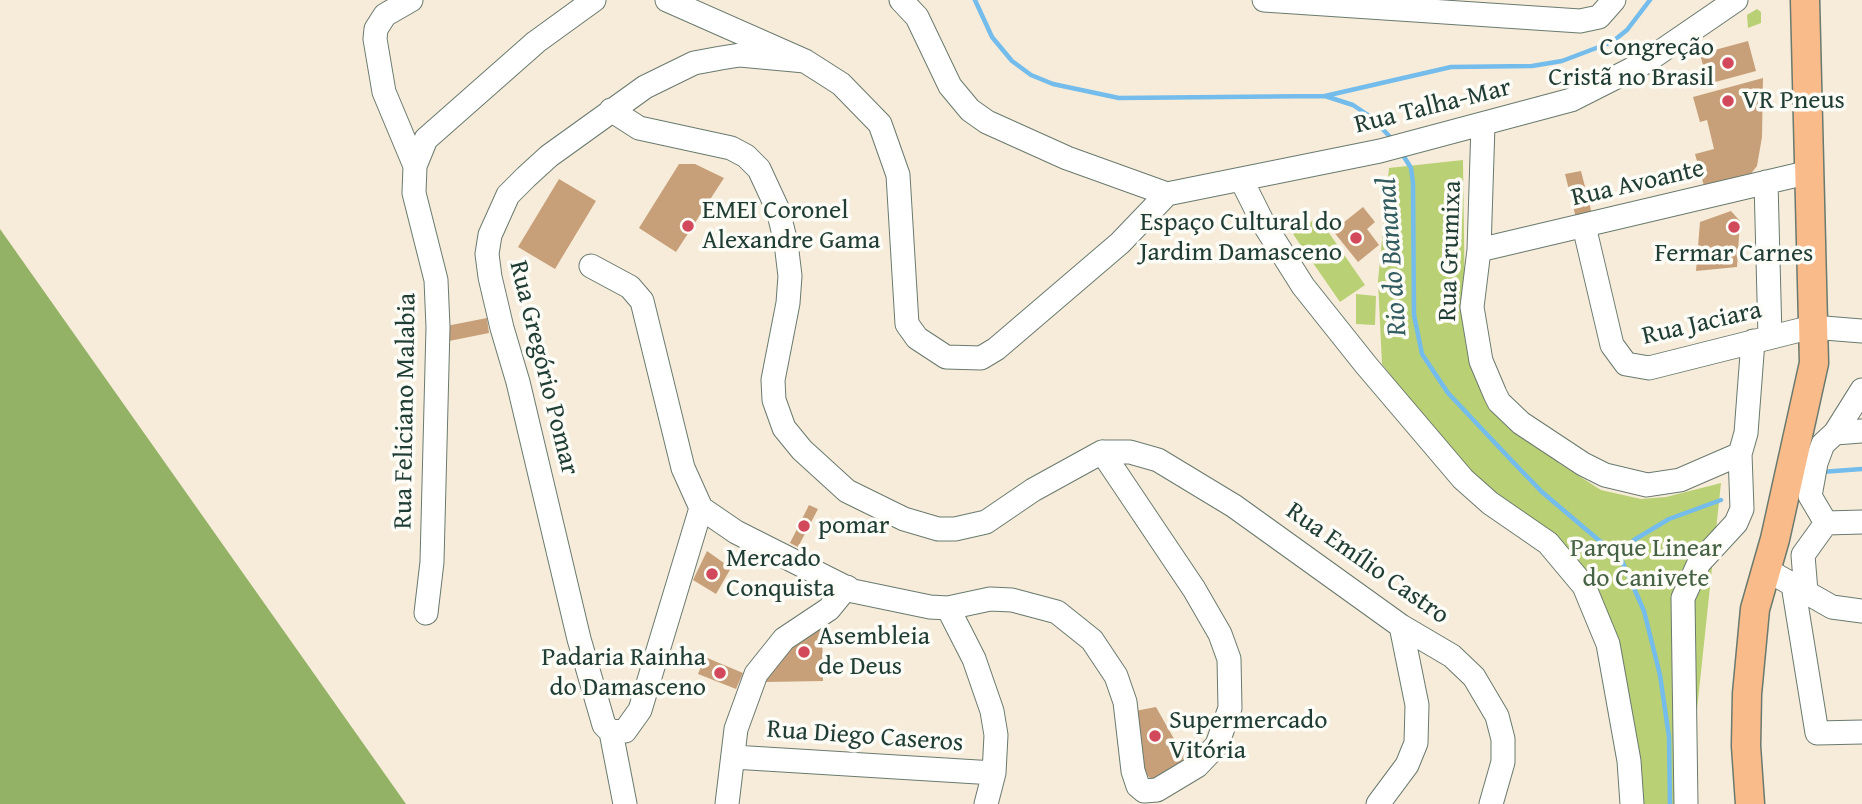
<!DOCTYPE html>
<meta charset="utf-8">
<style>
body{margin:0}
canvas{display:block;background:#f6ecd9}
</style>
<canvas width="1862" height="804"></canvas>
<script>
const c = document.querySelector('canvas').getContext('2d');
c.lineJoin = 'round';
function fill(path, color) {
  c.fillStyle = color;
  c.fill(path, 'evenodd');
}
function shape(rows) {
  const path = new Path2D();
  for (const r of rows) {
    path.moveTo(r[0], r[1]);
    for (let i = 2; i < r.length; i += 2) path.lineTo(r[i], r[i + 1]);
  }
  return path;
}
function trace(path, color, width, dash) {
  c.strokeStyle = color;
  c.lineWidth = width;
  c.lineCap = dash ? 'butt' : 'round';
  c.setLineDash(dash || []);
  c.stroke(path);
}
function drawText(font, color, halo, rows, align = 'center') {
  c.font = font + ' "Gentium Book Plus",serif';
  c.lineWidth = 7;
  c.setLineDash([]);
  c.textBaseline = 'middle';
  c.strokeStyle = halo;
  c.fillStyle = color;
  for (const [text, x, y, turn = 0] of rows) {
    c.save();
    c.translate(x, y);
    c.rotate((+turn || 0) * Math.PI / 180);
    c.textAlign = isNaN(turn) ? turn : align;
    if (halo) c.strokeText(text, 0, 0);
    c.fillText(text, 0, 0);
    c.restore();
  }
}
const green = shape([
 [1757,9,1761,12,1761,23,1748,28,1747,15],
 [1463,160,1465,310,1529,437,1560,464,1601,490,1641,499,1666,497,1721,483,1687,804,1634,804,1579,570,1491,492,1438,436,1382,364,1378,281,1389,168],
 [1318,217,1365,285,1340,302,1293,234],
 [1356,294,1376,296,1375,325,1356,324]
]);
const forest = shape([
 [0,229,406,804,0,804]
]);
const stream = shape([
 [975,0,992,37,1012,61,1031,75,1053,84,1119,98,1325,96,1353,105,1371,117,1392,139],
 [1325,96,1451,67,1532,66,1562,61,1612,42,1627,30,1650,0],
 [1401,152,1411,168,1413,183,1414,315,1422,354,1448,393,1514,463,1542,492,1621,559,1644,611,1660,675,1669,737,1670,804],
 [1821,472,1862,469],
 [1621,559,1634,540,1669,519,1721,500]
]);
const building = shape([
 [1748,41,1756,71,1708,84,1700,54],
 [1763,78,1762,137,1757,166,1749,176,1704,186,1695,154,1714,149,1707,120,1700,122,1693,97],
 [679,164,695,164,724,178,676,252,639,228],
 [1581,171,1593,218,1577,222,1565,174],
 [559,179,596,201,555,269,518,247],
 [1363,207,1375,222,1367,229,1379,245,1358,262,1333,231],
 [1731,211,1740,221,1737,267,1696,271,1700,222],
 [487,318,489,333,444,342,441,327],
 [809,505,818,509,798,547,790,543],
 [707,551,731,568,716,594,693,580],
 [822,626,823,681,765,682,792,645],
 [705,657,743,673,736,689,698,674],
 [1156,707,1186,760,1158,779,1151,779,1143,771,1135,711]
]);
const minor = shape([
 [411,0,385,15,376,29,375,39,384,92,415,166],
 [667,0,805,61,841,84,880,124,898,175,907,324,917,338,946,357,981,358,996,349,1120,243,1167,194],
 [901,0,917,17,950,86,970,110,987,122,1067,158,1167,194,1380,151,1571,100,1644,63,1736,0],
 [1264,0,1580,21,1599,17,1614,0],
 [611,110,639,128,731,148,746,156,759,169,778,210,786,243,790,276,788,303,773,380,774,400,784,428,802,450,847,491,904,519,938,529,955,529,986,522,1033,490,1102,452,1130,452,1158,460,1234,506,1401,626,1452,656,1474,677,1497,716,1503,739,1503,762,1491,804],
 [1483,125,1479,250,1472,307,1481,361,1495,394,1499,402,1521,423,1583,464,1605,475,1647,485,1680,480,1740,454,1746,433,1753,341],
 [1242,181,1262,221,1303,286,1366,365,1463,479,1490,503,1548,543,1584,586,1608,644,1629,761,1632,804],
 [1766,182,1770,337],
 [1584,226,1612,345,1626,364,1649,368,1812,327,1862,331],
 [1479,250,1810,172],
 [591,266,630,287,642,301,683,468,701,508,736,532,853,591,930,607,948,608,990,599,1012,600,1057,612,1092,640,1116,676,1125,702,1133,771,1138,786,1144,791],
 [1835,433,1862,431],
 [1102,452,1194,589,1220,634,1229,659,1230,708,1217,745,1197,766,1157,790,1144,791],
 [1826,523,1810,496,1816,463,1823,444,1835,433,1862,390],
 [1767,570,1832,607,1862,611],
 [1793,585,1817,733,1862,732],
 [1806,592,1803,555,1826,523,1862,522],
 [948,608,974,659,992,711,996,735,994,773,986,804],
 [426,613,432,562,438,327,436,280,414,193,415,166,426,139,536,42,594,0],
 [611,732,625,731,640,710,701,508],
 [733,757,994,773],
 [625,804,611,732,604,725,579,639,518,382,502,328,490,277,487,254,490,235,508,195,526,177,549,156,645,87,694,63,721,58,740,55,805,61],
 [727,804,736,729,756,674,784,639,829,609,847,587],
 [1378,804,1407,765,1416,743,1417,705,1401,626],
 [1686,804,1683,598,1699,563,1736,523,1742,509,1740,454]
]);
const major = shape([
 [1750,804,1746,746,1747,694,1755,609,1775,539,1814,363,1805,0]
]);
const markers = [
 [1728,63,7,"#d1495b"],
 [1728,101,7,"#d1495b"],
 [688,226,7,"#d1495b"],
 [1734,227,7,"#d1495b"],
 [1356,238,7,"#d1495b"],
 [804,526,7,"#d1495b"],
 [712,574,7,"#d1495b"],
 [804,652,7,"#d1495b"],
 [720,673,7,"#d1495b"],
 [1155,736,7,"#d1495b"]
];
const poiNames = [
 ["Congreção",1714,48,"right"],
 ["Cristã no Brasil",1714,78,"right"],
 ["VR Pneus",1742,101],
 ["EMEI Coronel",702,211],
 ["Alexandre Gama",702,241],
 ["Espaço Cultural do",1342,223,"right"],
 ["Jardim Damasceno",1342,253,"right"],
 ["Fermar Carnes",1734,254,"center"],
 ["pomar",818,526],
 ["Mercado",726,559],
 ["Conquista",726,589],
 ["Asembleia",818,637],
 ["de Deus",818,667],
 ["Padaria Rainha",706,658,"right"],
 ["do Damasceno",706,688,"right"],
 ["Supermercado",1169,721],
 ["Vitória",1169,751]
];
const streetNames = [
 ["Rua Talha-Mar",1433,107,-14],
 ["Rua Avoante",1638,184,-13],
 ["Rua Grumixa",1451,251,-88],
 ["Rua Jaciara",1702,324,-13],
 ["Rua Gregório Pomar",543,368,76],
 ["Rua Feliciano Malabia",406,411,-89],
 ["Rua Emílio Castro",1367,564,35],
 ["Rua Diego Caseros",865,737,4]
];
const parkNames = [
 ["Parque Linear",1646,549],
 ["do Canivete",1646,579]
];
const waterNames = [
 ["Rio do Bananal",1393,257,-94]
];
fill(green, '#bad075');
fill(forest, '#93b266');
trace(stream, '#73bceb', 4.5);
fill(building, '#c7a07a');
trace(minor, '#6a7a6e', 25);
trace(major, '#6a7a6e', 31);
trace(minor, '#fff', 23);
trace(major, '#fabb8b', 28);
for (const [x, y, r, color] of markers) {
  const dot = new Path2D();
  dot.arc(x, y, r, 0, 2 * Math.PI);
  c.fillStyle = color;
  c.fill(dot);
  trace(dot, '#fdfcf7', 2.5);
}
drawText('26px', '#1f3d34', '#fdfcf7', poiNames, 'left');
drawText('26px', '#1f3d34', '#fdfcf7', streetNames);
drawText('26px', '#466244', '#fdfcf7', parkNames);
drawText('italic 28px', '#345d62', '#fdfcf7', waterNames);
</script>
